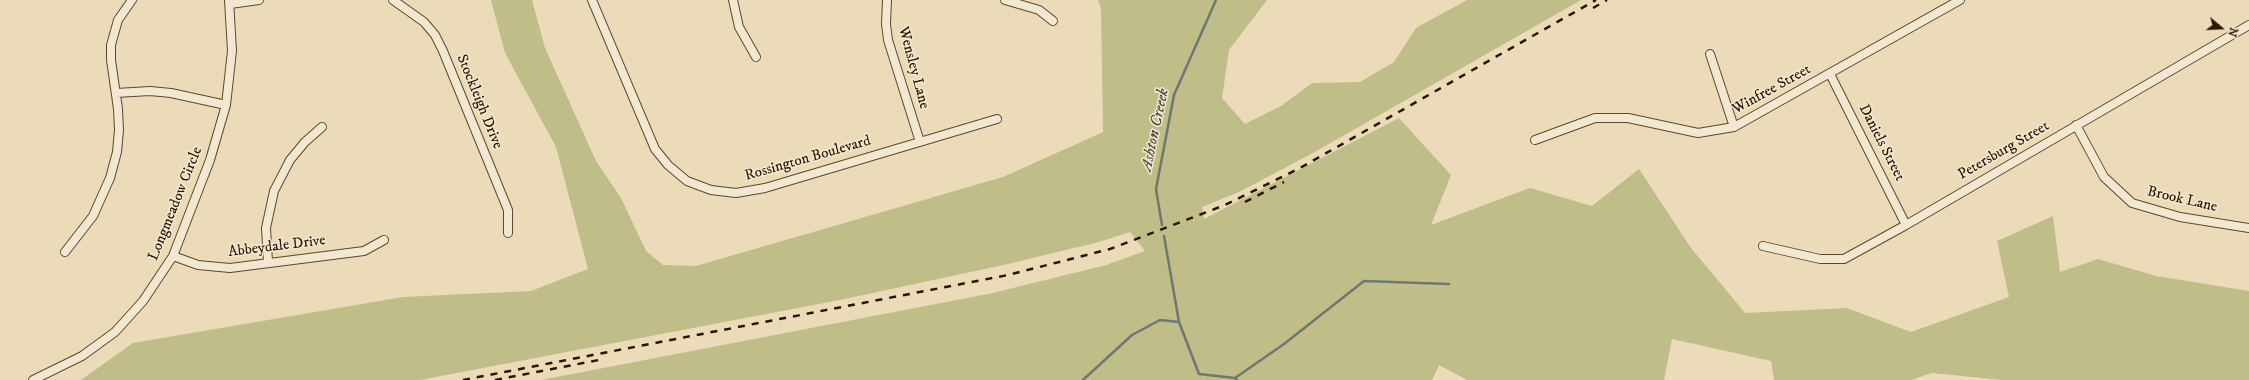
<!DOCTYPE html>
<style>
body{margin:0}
#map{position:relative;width:2249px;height:380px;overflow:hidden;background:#ebdbb8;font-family:"IM FELL DW Pica",serif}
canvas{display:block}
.north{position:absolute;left:2201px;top:8px;width:40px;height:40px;-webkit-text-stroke:3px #f2e8d1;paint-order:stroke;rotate:109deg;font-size:11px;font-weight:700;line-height:16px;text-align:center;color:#2b1700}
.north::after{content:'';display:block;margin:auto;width:14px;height:18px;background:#2b1700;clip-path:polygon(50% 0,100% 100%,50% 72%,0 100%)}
</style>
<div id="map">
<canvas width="2249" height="380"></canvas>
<div class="north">N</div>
</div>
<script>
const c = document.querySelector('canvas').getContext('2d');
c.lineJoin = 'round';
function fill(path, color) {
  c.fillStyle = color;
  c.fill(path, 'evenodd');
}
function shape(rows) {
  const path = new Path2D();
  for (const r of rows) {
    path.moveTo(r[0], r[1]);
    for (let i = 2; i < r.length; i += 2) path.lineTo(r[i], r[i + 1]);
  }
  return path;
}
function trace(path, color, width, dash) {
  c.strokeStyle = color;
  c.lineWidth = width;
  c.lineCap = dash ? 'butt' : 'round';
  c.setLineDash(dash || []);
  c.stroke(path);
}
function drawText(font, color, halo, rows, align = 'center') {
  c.font = font + ' "IM FELL DW Pica",serif';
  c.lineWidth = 3;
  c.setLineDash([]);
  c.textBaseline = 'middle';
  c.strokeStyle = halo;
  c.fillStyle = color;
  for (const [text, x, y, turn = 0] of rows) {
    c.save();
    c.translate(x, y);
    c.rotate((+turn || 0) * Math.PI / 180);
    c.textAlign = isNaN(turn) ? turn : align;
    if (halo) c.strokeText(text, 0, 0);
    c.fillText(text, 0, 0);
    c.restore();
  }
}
const green = shape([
 [491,0,532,0,545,48,596,161,621,198,646,251,663,265,696,266,1003,177,1103,132,1101,8,1098,0,1267,0,1229,50,1222,98,1245,124,1281,106,1312,83,1360,82,1394,62,1416,28,1467,0,1581,0,1313,153,1239,192,1202,207,1204,219,1399,118,1451,175,1431,225,1530,188,1592,206,1639,169,1691,248,1745,313,1847,308,1911,332,2009,297,1997,241,2053,216,2060,272,2098,259,2156,276,2249,291,2249,380,2002,380,1932,373,1911,380,1774,380,1771,361,1672,339,1664,380,1467,380,1439,365,1432,380,541,380,993,293,1106,265,1145,251,1130,232,1099,242,1008,264,840,300,420,380,81,380,133,343,403,297,531,291,588,269,556,147,505,53]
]);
const stream = shape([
 [1162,225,1156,189,1174,95,1216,0],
 [1164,236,1179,322,1199,374,1235,378,1237,380],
 [1235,378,1284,344,1364,281,1449,284],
 [1083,380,1132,335,1160,320,1179,322]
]);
const minor = shape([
 [393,0,424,22,435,35,443,51,508,210,508,233],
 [592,0,655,149,668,165,687,181,711,190,736,193,765,188,997,119],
 [733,0,739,27,756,57],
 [887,0,886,24,888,40,920,142],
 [1005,0,1039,10,1053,21],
 [230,4,259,0],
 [1710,54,1734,127],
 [1830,74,1906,225],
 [116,93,150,91,171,93,226,105],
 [2076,125,2104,177,2132,203,2180,217,2249,228],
 [1535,140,1595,118,1628,118,1698,133,1734,127,1960,0],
 [1763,246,1820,259,1844,259,1906,225,2249,25],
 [65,252,93,216,110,178,117,152,119,130,118,109,111,60,111,45,118,20,132,0],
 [173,256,198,265,230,268,364,251,384,240],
 [268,262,266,228,274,191,290,160,305,142,322,127],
 [33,380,82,356,115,332,143,301,173,256,210,160,226,105,232,51,229,0]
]);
const rail = shape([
 [1593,8,1607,0],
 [1245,202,1284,182],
 [463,380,1008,275,1110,249,1225,205,1300,168,1596,0],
 [495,380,604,359]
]);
const streetNames = [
 ["Wensley Lane",913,68,75],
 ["Winfree Street",1772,90,-29],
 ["Stockleigh Drive",479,102,68],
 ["Daniels Street",1881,143,63],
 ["Petersburg Street",2004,151,-30],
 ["Rossington Boulevard",808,159,-16],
 ["Brook Lane",2182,200,13],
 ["Longmeadow Circle",176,204,-68],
 ["Abbeydale Drive",277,247,-7]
];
const waterNames = [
 ["Ashton Creeek",1156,130,-78]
];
fill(green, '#bfbe89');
trace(stream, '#6e786e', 2.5);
trace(minor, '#5b482e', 10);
trace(minor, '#f2e8d1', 8);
trace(rail, '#2b1700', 2.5, [7, 7]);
drawText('15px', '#2b1700', '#f2e8d1', streetNames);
drawText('italic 16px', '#525040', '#f2e8d1', waterNames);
</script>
